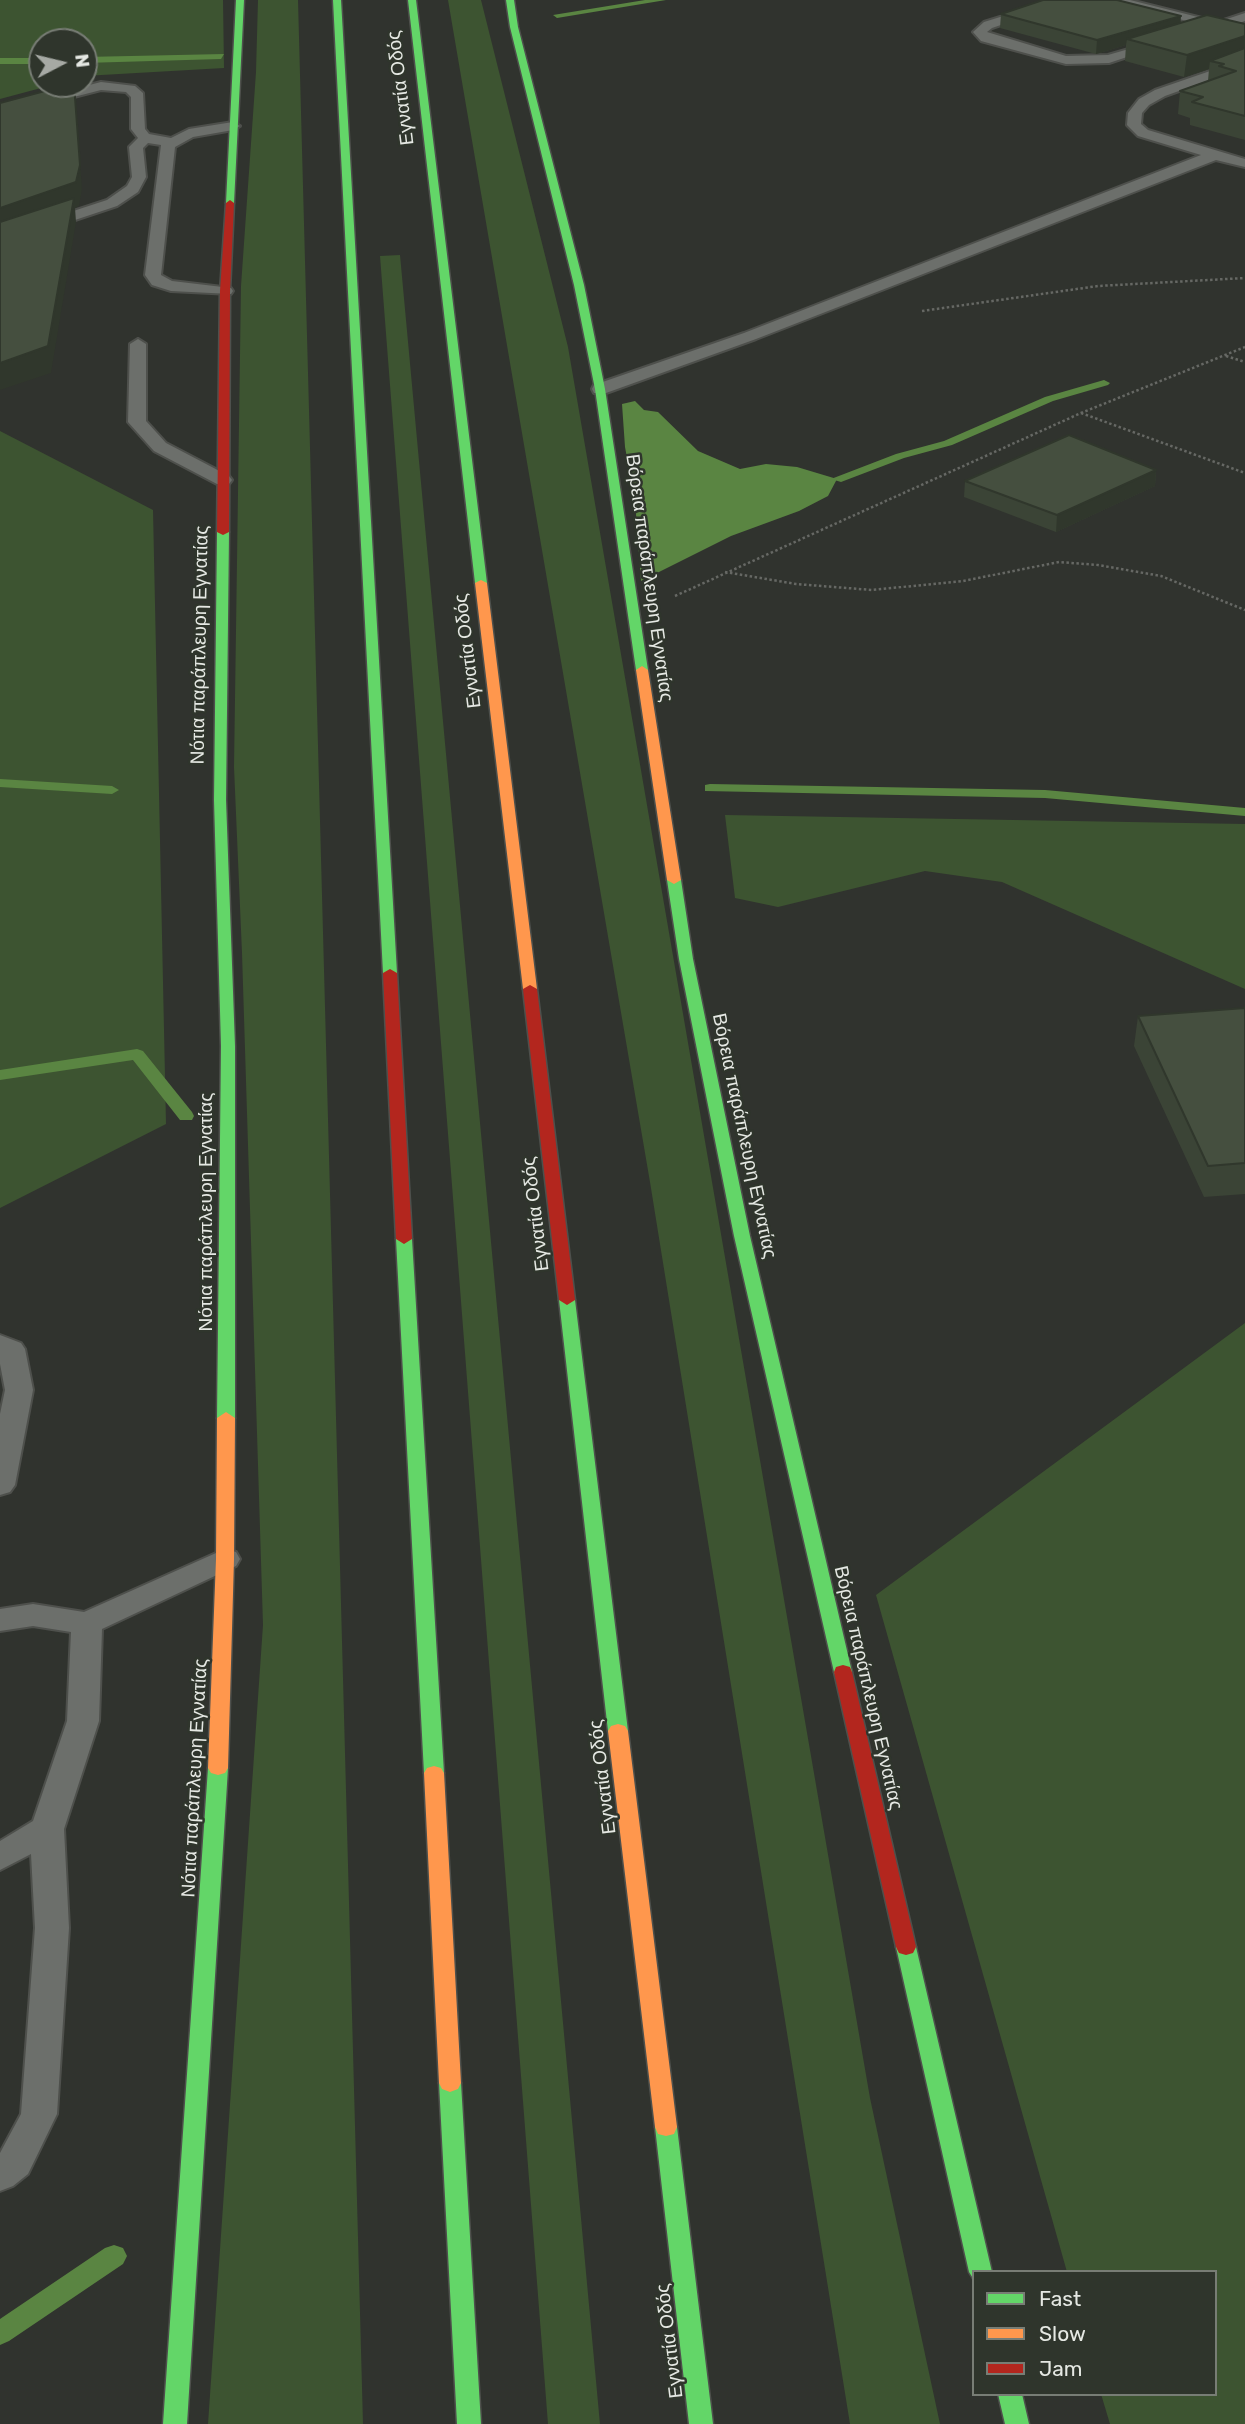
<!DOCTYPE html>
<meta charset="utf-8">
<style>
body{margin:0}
#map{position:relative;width:1245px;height:2424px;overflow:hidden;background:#30332e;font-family:Rubik,sans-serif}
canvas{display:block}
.legend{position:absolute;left:972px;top:2270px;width:245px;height:126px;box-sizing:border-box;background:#2f352c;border:2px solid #787d75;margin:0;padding:9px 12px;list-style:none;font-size:21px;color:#e5e8e3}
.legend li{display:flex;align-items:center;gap:14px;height:35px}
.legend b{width:35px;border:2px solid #787d75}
.north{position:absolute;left:28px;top:28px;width:70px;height:70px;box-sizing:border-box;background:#2f352c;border:2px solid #787d75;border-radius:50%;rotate:83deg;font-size:19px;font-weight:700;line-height:28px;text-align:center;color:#e5e8e3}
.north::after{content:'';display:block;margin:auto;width:24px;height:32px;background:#a6a9a4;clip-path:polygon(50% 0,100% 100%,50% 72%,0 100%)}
</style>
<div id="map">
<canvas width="1245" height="2424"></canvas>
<ul class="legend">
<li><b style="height:9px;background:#63d668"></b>Fast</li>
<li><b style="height:9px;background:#ff974d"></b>Slow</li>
<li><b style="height:9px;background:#b3261e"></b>Jam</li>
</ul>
<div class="north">N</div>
</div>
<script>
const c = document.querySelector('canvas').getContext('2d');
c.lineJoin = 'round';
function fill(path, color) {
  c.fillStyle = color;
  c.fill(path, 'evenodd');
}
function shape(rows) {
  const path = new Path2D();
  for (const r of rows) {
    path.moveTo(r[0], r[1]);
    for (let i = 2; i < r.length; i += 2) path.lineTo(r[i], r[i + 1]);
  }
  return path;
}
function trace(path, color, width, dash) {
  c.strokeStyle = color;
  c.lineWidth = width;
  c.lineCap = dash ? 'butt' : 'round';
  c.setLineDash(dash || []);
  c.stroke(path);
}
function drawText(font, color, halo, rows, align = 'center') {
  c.font = font + ' Rubik,sans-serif';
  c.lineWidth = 5;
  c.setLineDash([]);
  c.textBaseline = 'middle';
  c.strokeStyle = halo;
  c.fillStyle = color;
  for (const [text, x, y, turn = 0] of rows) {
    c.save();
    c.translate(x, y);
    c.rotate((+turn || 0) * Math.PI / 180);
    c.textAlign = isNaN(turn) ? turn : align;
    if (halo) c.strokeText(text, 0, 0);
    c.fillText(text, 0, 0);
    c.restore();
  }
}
const green = shape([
 [0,0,223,0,224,68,84,76,84,42,42,42,42,84,56,84,0,99],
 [258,0,298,0,363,2424,208,2424,263,1625,242,953,234,767,241,286,256,72],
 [448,0,481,0,568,347,870,2098,940,2424,850,2424,650,1182],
 [400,255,600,2424,548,2424,380,256],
 [0,431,153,510,166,1124,0,1208],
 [725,815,1245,824,1245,989,1002,882,925,871,778,907,735,898],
 [1245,1323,1245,2424,1110,2424,1101,2394,1215,2394,1215,2272,1067,2272,876,1595]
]);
const water = shape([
 [635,401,644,410,658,412,698,451,740,469,766,464,797,467,837,479,828,496,799,511,731,536,641,581,635,501,625,447,622,404]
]);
const stream = shape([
 [645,0,666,0,557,18,553,15,645,0],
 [224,54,221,59,84,63,84,57,224,54],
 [0,58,42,58,42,64,0,64,0,58],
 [1104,380,1110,383,1108,385,1053,401,952,445,904,458,841,482,831,479,896,454,944,441,1045,397,1104,380],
 [0,779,112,786,119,790,112,794,0,787,0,779],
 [710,784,1045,790,1245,808,1245,816,1045,798,705,791,705,785,710,784],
 [137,1049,143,1051,192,1112,194,1116,192,1120,180,1120,133,1060,0,1080,0,1070,137,1049],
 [114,2245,123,2248,127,2256,123,2264,9,2341,0,2345,0,2319,105,2248,114,2245]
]);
const path = shape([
 [922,311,1098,286,1245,278],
 [1226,356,1245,362],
 [1081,413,1245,473],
 [725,572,796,584,872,590,963,581,1059,562,1098,565,1161,576,1245,610],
 [675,596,1081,413,1245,347]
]);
const lane = shape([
 [1055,0,1074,0,992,28,987,32,1066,56,1108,55,1160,40,1166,44,1109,63,1066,64,981,41,973,32,984,22,1055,0],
 [1109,0,1130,0,1218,22,1245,13,1245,21,1200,36,1194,32,1205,26,1109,0],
 [1245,59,1245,67,1165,96,1149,105,1142,113,1141,124,1148,130,1245,159,1245,167,1216,160,756,339,606,393,594,393,592,389,594,385,744,333,1201,155,1138,136,1127,125,1128,113,1139,99,1155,90,1245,59],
 [101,82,135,86,143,93,145,129,149,134,171,138,189,129,233,122,240,126,233,130,193,137,175,147,161,275,172,281,231,288,233,291,231,294,171,291,152,285,145,275,161,145,148,143,143,148,146,177,138,192,117,206,0,245,0,235,107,200,127,186,132,177,129,147,138,138,131,129,131,97,126,92,101,90,0,116,0,108,101,82],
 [138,339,146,344,146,421,166,443,229,476,232,480,229,484,217,484,154,451,128,422,130,344,138,339],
 [0,1335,21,1343,25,1349,33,1390,15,1485,10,1492,0,1495,0,1414,5,1390,0,1364,0,1335],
 [225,1549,236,1552,240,1559,236,1566,102,1629,99,1721,64,1829,69,1928,57,2114,28,2174,13,2186,0,2191,0,2153,21,2114,35,1928,31,1854,0,1870,0,1841,33,1821,67,1721,71,1632,33,1626,0,1631,0,1609,33,1604,84,1612,225,1549]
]);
const fast = shape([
 [236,0,244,0,234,203,230,206,226,203,236,0],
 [333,0,341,0,397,973,390,977,383,973,333,0],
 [408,0,416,0,487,583,481,586,475,583,408,0],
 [506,0,514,0,518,27,584,285,605,389,648,670,642,674,636,670,595,389,574,285,510,27,506,0],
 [223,529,229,532,226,800,235,1046,235,1418,226,1424,217,1418,221,1046,214,800,217,532,223,529],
 [674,876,681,880,693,959,750,1236,852,1672,850,1677,843,1679,836,1677,834,1672,734,1236,679,959,667,880,674,876],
 [404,1234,412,1239,444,1773,441,1778,434,1780,427,1778,424,1773,396,1239,404,1234],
 [567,1295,575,1300,628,1731,625,1736,618,1738,611,1736,608,1731,559,1300,567,1295],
 [218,1761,225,1763,228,1768,187,2424,163,2424,208,1768,211,1763,218,1761],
 [906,1939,913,1941,916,1947,992,2272,974,2272,974,2280,969,2272,896,1947,899,1941,906,1939],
 [450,2074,458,2077,461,2083,481,2424,457,2424,439,2083,442,2077,450,2074],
 [666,2118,674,2120,677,2127,713,2424,689,2424,655,2127,658,2120,666,2118],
 [998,2394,1022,2394,1029,2424,1005,2424,998,2394]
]);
const slow = shape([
 [481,580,487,583,537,989,530,993,523,989,475,583,481,580],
 [642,666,648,670,681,880,674,884,667,880,636,670,642,666],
 [226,1412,235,1418,234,1559,228,1768,225,1773,218,1775,211,1773,208,1768,216,1559,217,1418,226,1412],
 [618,1724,625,1726,628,1731,677,2127,674,2134,666,2136,658,2134,655,2127,608,1731,611,1726,618,1724],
 [434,1766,441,1768,444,1773,461,2083,458,2089,450,2092,442,2089,439,2083,424,1773,427,1768,434,1766]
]);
const jam = shape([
 [230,200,234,203,230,291,229,532,223,535,217,532,220,291,226,203,230,200],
 [390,969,397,973,412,1239,404,1244,396,1239,383,973,390,969],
 [530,985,537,989,575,1300,567,1305,559,1300,523,989,530,985],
 [843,1665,850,1667,852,1672,916,1947,913,1953,906,1955,899,1953,896,1947,834,1672,836,1667,843,1665]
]);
const wall = shape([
 [1001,14,1181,23,1245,24,1245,140,1190,125,1190,118,1178,114,1180,91,1208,81,1209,69,1184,77,1125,61,1126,45,1096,54,1000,28],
 [1156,470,1155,486,1056,532,964,497,965,481],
 [1245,1008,1245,1194,1204,1197,1134,1046,1138,1016]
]);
const shadedWall = shape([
 [1181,16,1180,30,1127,39,1126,45,1096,54,1097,40],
 [1245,36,1245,57,1210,61,1209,69,1184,77,1187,55],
 [74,84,82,189,79,206,75,208,76,222,51,373,0,390,0,208],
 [1156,470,1155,486,1056,532,1057,515]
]);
const building = shape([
 [1043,0,1117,0,1181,16,1097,40,1001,14,1043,0],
 [1207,15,1245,24,1245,36,1187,55,1127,39,1207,15],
 [1245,48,1245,116,1192,102,1203,97,1180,91,1236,71,1219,66,1224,64,1210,61,1245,48],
 [71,84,74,84,80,165,76,182,0,208,0,103,71,84],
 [74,198,48,346,0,363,0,222,74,198],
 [1069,435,1156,470,1057,515,965,481,1069,435],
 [1245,1008,1245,1163,1208,1166,1138,1016,1245,1008]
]);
const streetNames = [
 ["Εγνατία Οδός",401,88,-97],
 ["Βόρεια παράπλευρη Εγνατίας",649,578,82],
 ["Νότια παράπλευρη Εγνατίας",200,645,-89],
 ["Εγνατία Οδός",468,651,-97],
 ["Βόρεια παράπλευρη Εγνατίας",744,1136,78],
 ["Νότια παράπλευρη Εγνατίας",207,1212,-90],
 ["Εγνατία Οδός",536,1214,-97],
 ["Βόρεια παράπλευρη Εγνατίας",868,1688,77],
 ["Εγνατία Οδός",603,1777,-97],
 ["Νότια παράπλευρη Εγνατίας",195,1778,-87],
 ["Εγνατία Οδός",670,2341,-97]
];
fill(green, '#3d5431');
fill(water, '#5a8542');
fill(stream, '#5a8542');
trace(lane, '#4e504c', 4);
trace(fast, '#4e504c', 3);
trace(slow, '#4e504c', 3);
trace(jam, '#4e504c', 3);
trace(path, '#666864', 2.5, [2.5, 2.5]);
fill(lane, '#6c6f6b');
fill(fast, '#63d668');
fill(slow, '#ff974d');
fill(jam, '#b3261e');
fill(wall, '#3b4436');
fill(shadedWall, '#30372c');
fill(building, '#454f3f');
trace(building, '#30372c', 2);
drawText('19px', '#e5e8e3', '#2f352c', streetNames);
</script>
